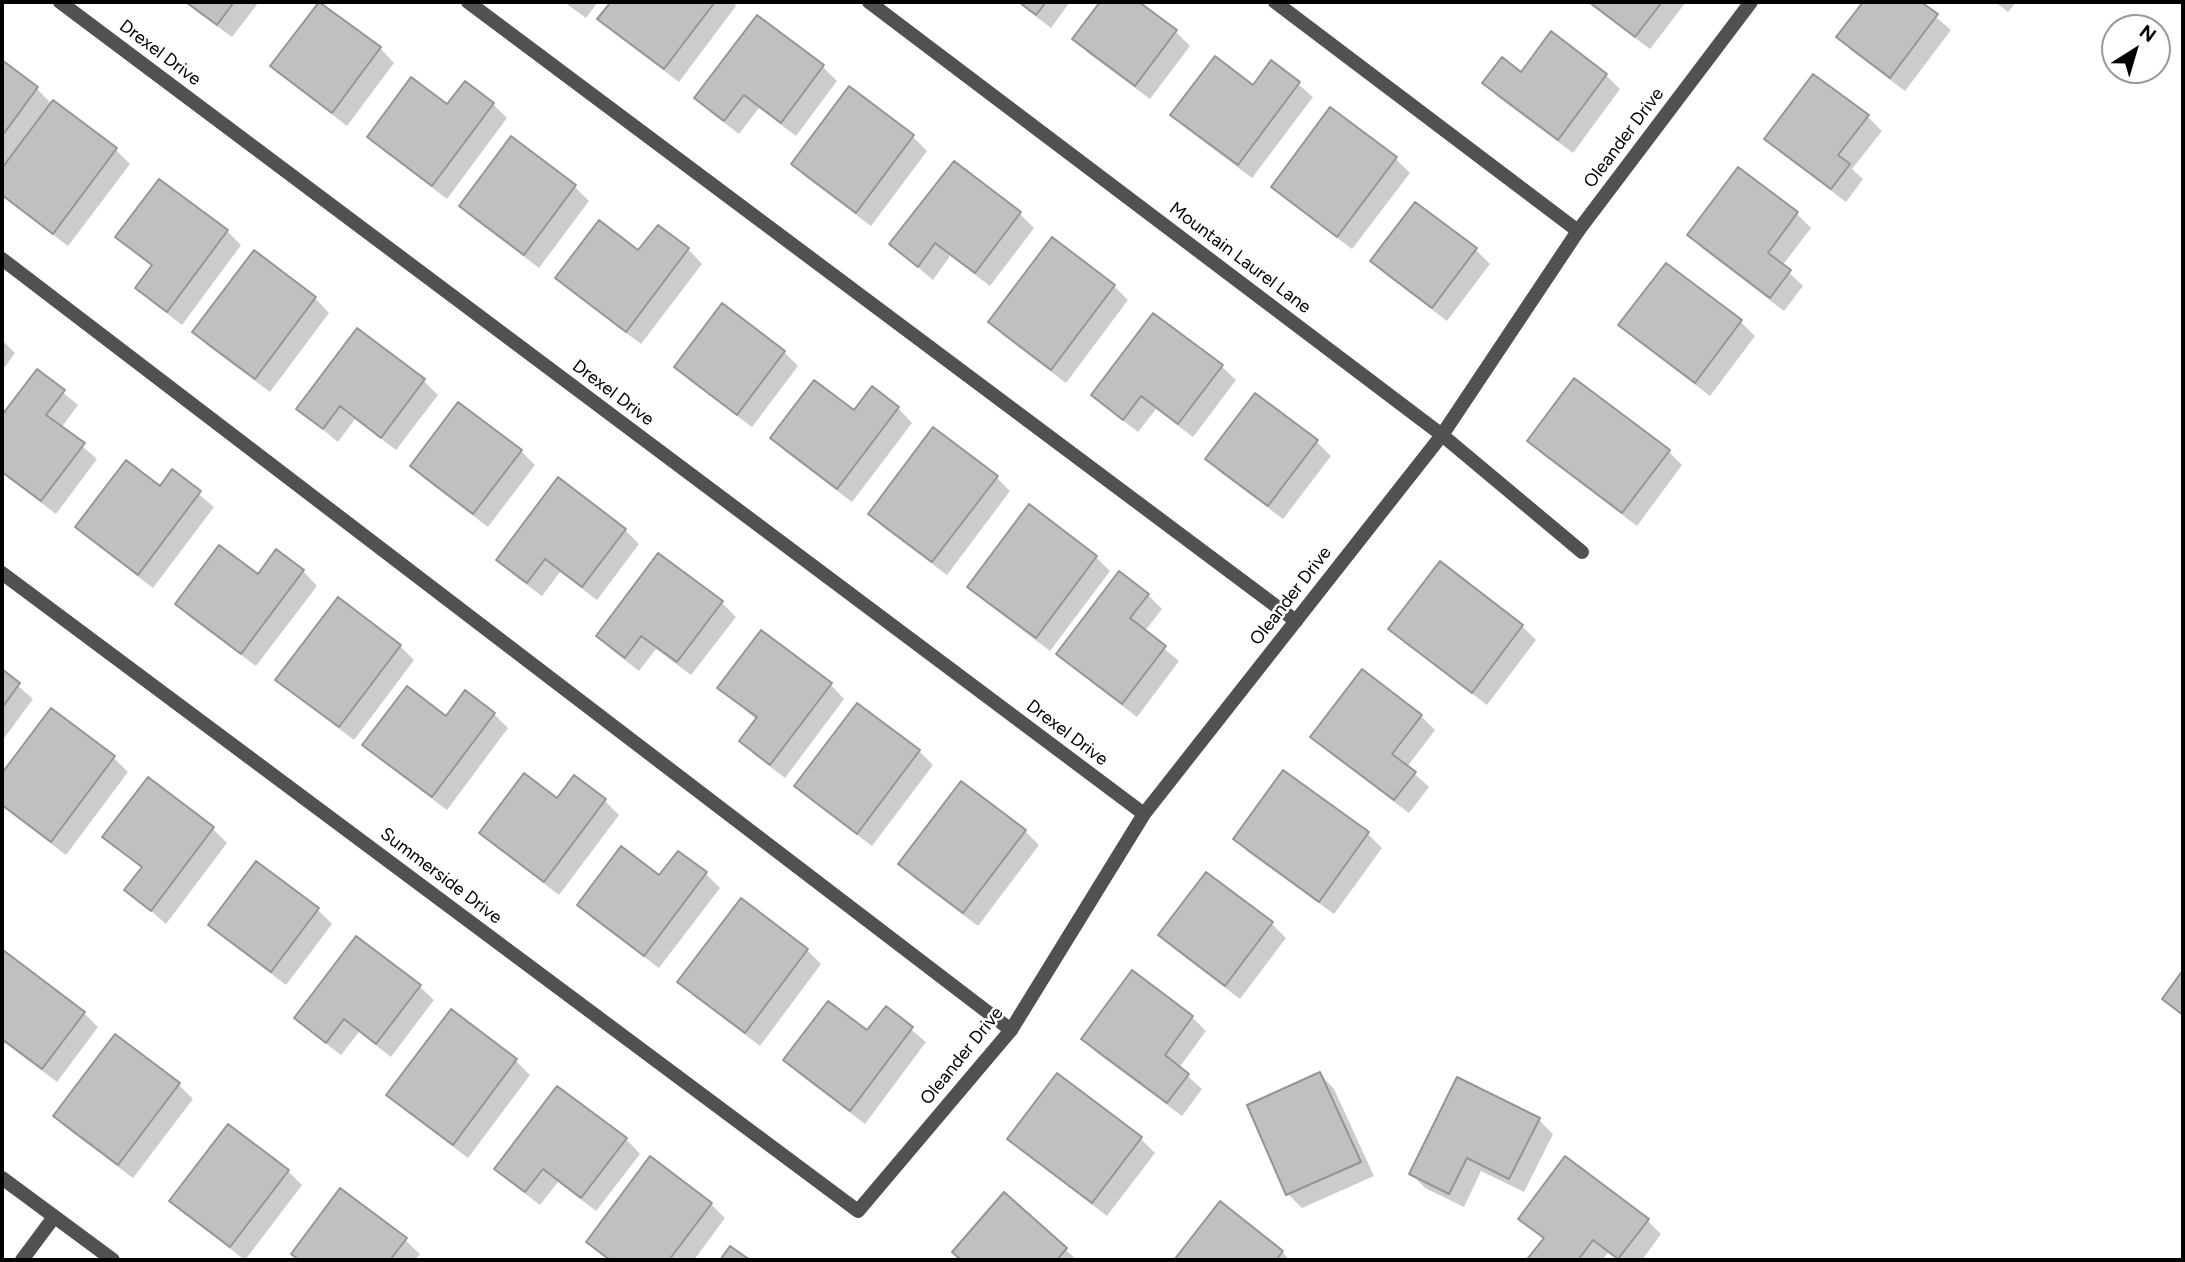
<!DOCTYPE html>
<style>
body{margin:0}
#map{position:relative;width:2185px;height:1262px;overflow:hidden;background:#fff;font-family:Figtree,sans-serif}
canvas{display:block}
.frame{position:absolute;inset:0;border:4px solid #000;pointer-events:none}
.north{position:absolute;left:2101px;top:14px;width:70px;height:70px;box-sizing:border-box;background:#fff;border:2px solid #999;border-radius:50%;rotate:37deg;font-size:19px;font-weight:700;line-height:28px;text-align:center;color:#000}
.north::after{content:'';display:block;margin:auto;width:24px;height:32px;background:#000;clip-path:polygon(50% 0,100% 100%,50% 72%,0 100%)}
</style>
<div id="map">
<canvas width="2185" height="1262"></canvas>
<div class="frame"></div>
<div class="north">N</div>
</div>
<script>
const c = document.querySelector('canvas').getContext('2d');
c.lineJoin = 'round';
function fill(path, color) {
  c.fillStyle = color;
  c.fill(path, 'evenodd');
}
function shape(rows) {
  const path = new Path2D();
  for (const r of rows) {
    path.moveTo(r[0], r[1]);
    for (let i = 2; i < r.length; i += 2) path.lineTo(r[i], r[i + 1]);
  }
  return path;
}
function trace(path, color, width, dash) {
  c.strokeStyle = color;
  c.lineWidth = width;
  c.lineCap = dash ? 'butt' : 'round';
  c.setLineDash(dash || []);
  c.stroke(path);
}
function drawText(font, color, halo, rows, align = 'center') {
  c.font = font + ' Figtree,sans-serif';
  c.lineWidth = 5;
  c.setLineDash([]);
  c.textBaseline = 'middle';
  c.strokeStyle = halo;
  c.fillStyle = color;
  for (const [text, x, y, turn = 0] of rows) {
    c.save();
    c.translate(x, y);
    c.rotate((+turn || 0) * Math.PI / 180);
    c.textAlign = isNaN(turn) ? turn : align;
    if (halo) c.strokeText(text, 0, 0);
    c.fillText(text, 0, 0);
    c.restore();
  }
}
const shadow = shape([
 [184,2,259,2,232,37],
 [564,2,598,2,586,18],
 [613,2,732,2,736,6,679,82,614,33,600,19],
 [1017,2,1070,2,1051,28],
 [1102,2,1136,2,1176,32,1190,46,1150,99,1088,53,1074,39],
 [1587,2,1686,2,1650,49],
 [1865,2,1918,2,1951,30,1905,91,1852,51,1838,37],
 [1995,2,2016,2,2008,12],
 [320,3,380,48,394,63,347,126,287,80,272,66],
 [757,17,823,67,837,81,796,136,759,108,739,134,710,112,696,98],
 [1552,34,1606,75,1620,89,1573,153,1498,97,1484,83,1522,74],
 [2,62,37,89,52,104,116,150,130,164,68,246,2,196],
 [1272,62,1313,97,1252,178,1187,129,1173,114,1253,87],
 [465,83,493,104,507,118,447,199,384,151,370,136,447,107],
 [849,89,913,137,927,151,871,226,807,178,793,164],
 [1867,116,1882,131,1852,169,1863,179,1846,202,1781,153,1767,139],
 [511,139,575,187,589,201,539,268,475,220,461,205],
 [1396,159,1410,173,1352,249,1287,200,1273,186],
 [954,163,1020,214,1034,228,990,286,950,256,933,280,891,244],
 [1738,169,1797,214,1811,228,1782,266,1803,286,1784,311,1703,249,1689,235],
 [1415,204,1476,250,1490,264,1447,321,1386,275,1372,261],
 [227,231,241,245,182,325,152,302,138,288,153,267,118,237],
 [1052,240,1114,286,1128,300,1066,383,1004,336,990,322],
 [688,249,702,264,641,344,572,292,558,278,639,253],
 [254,252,315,298,329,313,270,392,208,346,194,332],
 [1666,265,1741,322,1755,336,1710,396,1635,339,1620,325],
 [357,330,424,381,438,395,396,450,355,419,338,442,298,409],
 [2,340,15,353,2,371],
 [784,352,798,366,752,427,690,381,676,367],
 [1221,366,1236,380,1193,437,1156,409,1138,432,1108,409,1094,395],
 [37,371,78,405,61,428,97,459,56,514,2,473,2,418],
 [898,408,912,423,852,502,786,452,772,438,854,412],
 [1529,441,1668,451,1682,465,1637,526,1543,455],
 [1317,442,1331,456,1283,519,1221,473,1207,459],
 [521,451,535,465,488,527,426,480,412,466],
 [172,472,214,507,153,588,92,541,78,527,160,488],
 [996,477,1010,491,947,575,884,528,870,514],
 [558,480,625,530,639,544,597,600,560,572,542,596,512,574,498,559],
 [1029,507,1096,557,1110,571,1050,651,984,601,970,586],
 [303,571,317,586,256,666,191,618,177,604,258,576],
 [1148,595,1162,609,1144,632,1179,661,1137,717,1073,668,1058,654],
 [721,602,736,617,691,675,656,649,639,671,612,650,598,636],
 [1522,626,1536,640,1487,705,1405,643,1391,629],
 [400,646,414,660,354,740,292,693,278,679],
 [2,672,33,699,2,741],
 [830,684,844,699,785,778,755,755,741,741,757,720,719,688],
 [466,693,494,714,508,728,447,810,379,759,365,745,446,718],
 [858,705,919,751,933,765,872,846,811,800,797,786],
 [51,710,114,758,128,772,66,855,2,806,2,776],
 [1421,716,1435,730,1407,767,1429,787,1409,813,1327,751,1313,737],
 [1284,772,1368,834,1382,848,1334,914,1249,853,1235,839],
 [148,780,213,829,227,843,166,924,127,890,143,869,105,837],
 [557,800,605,801,619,815,559,895,496,847,482,833],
 [1025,831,1039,845,978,926,914,878,900,864],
 [678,853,706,874,720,888,659,968,593,919,579,905,659,877],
 [256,863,318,910,332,924,286,985,224,938,210,924],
 [1206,874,1272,924,1286,938,1240,999,1174,949,1160,935],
 [807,950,821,964,760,1046,694,996,680,982],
 [4,952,84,1013,98,1027,57,1082,5,1043,2,1046],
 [1132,973,1192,1017,1206,1031,1179,1068,1202,1089,1182,1116,1097,1053,1083,1039],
 [419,986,434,1000,391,1057,359,1032,341,1055,311,1032,297,1018],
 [886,1008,926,1042,865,1124,799,1074,785,1060,867,1033],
 [451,1012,516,1061,530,1075,468,1158,403,1109,389,1095],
 [115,1037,179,1085,193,1099,133,1178,69,1130,55,1116],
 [1320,1074,1334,1089,1374,1176,1302,1208,1288,1194],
 [1057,1076,1141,1139,1155,1153,1107,1216,1024,1153,1010,1139],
 [1539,1120,1553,1134,1524,1192,1481,1171,1464,1207,1425,1188,1411,1173],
 [626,1139,640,1154,596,1211,558,1182,540,1205,511,1183,497,1169],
 [651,1158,711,1204,725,1218,694,1260,608,1260,588,1241],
 [288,1171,302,1185,245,1260,186,1215,172,1201],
 [1004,1195,1066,1250,1077,1260,962,1260,954,1252],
 [1221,1204,1282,1252,1290,1260,1176,1260],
 [1520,1219,1647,1220,1661,1234,1642,1260,1618,1260,1608,1253,1602,1260,1533,1260,1531,1258,1544,1240],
 [405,1240,420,1254,415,1260,300,1260,293,1254]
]);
const building = shape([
 [186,2,234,2,217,25,186,2],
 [319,2,381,47,332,113,270,66,319,2],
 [611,2,715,2,664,69,597,19,611,2],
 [1019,2,1046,2,1036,15,1019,2],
 [1100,2,1139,2,1177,30,1135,86,1072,39,1100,2],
 [1589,2,1662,2,1635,37,1589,2],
 [1863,2,1921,2,1938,14,1890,78,1836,37,1863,2],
 [757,15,824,65,781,123,744,95,724,121,694,98,757,15],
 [1551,31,1607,74,1558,140,1482,83,1502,57,1521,72,1551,31],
 [1215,56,1253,85,1271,60,1300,82,1238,165,1170,115,1215,56],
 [2,60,38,87,2,136,2,60],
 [1813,74,1869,115,1838,155,1850,164,1831,189,1764,139,1813,74],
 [411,77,447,104,465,81,494,103,432,186,367,137,411,77],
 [849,86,914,135,856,213,791,164,849,86],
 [53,100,117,148,53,234,2,195,2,168,53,100],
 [1330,107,1397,157,1337,237,1271,187,1330,107],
 [511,136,576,185,524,255,459,206,511,136],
 [954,161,1021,212,975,273,935,243,918,267,889,244,954,161],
 [1738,167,1798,212,1768,253,1791,270,1770,298,1687,235,1738,167],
 [159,179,228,230,167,312,135,288,152,265,115,237,159,179],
 [1415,202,1477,248,1432,308,1370,261,1415,202],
 [599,220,638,250,658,225,689,248,626,332,555,278,599,220],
 [1052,237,1115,285,1051,370,988,322,1052,237],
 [254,250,316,297,255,379,192,332,254,250],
 [1666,263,1742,320,1695,383,1618,325,1666,263],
 [722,303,785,351,737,415,674,367,722,303],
 [1153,313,1223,365,1178,424,1141,396,1123,420,1091,395,1153,313],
 [357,328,425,379,381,438,340,406,323,429,296,409,357,328],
 [37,369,65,390,46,415,85,443,41,501,2,472,2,415,37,369],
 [1574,378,1670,450,1622,513,1527,441,1574,378],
 [814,380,854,410,872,386,899,407,837,489,770,438,814,380],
 [1255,393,1318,440,1268,506,1205,459,1255,393],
 [458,402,522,450,473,514,410,466,458,402],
 [933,427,998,476,932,562,868,514,933,427],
 [126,460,160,486,172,469,201,491,138,575,75,527,126,460],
 [558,477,626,529,582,587,545,559,527,583,496,560,558,477],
 [1029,504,1097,556,1036,638,967,587,1029,504],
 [219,545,258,574,276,549,304,570,241,654,175,604,219,545],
 [658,553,723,601,677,662,641,636,625,658,596,636,658,553],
 [1440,561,1523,625,1472,693,1388,629,1440,561],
 [1119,571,1149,594,1130,618,1166,646,1122,704,1056,654,1119,571],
 [338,597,401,645,339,727,275,680,338,597],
 [761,630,832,683,770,765,739,741,757,717,717,688,761,630],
 [2,669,20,683,2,708,2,669],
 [1362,669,1422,715,1392,754,1416,772,1394,800,1310,737,1362,669],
 [407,686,446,716,465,690,495,713,432,797,362,745,407,686],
 [857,703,920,750,857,834,794,786,857,703],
 [51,708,115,756,51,842,2,805,2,773,51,708],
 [1283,770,1369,832,1319,902,1233,839,1283,770],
 [524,773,557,798,574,775,606,799,544,882,479,833,524,773],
 [148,777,214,827,151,911,124,890,142,867,102,837,148,777],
 [961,781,1026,830,963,913,898,864,961,781],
 [621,846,659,875,678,851,707,872,644,956,577,905,621,846],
 [256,861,319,908,271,972,208,925,256,861],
 [1206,872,1273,922,1225,986,1158,935,1206,872],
 [741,898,808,949,745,1033,677,982,741,898],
 [356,936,421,985,376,1044,344,1019,326,1043,294,1018,356,936],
 [3,950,85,1012,42,1069,2,1039,3,950],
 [1132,970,1193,1016,1165,1055,1189,1074,1167,1103,1081,1039,1132,970],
 [2183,970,2183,1015,2162,999,2183,970],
 [828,1001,867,1030,886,1006,913,1027,850,1111,783,1060,828,1001],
 [451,1009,517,1059,453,1145,386,1095,451,1009],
 [115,1034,180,1083,118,1165,53,1116,115,1034],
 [1320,1072,1361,1162,1286,1195,1247,1105,1320,1072],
 [1057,1073,1142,1137,1092,1203,1007,1139,1057,1073],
 [1457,1077,1540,1118,1509,1179,1467,1158,1449,1194,1409,1174,1457,1077],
 [557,1086,627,1138,581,1198,543,1169,525,1192,494,1169,557,1086],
 [228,1124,289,1170,230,1247,169,1201,228,1124],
 [650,1156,712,1203,669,1260,610,1260,586,1242,650,1156],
 [1565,1156,1649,1219,1618,1259,1593,1240,1578,1260,1531,1260,1528,1258,1544,1238,1518,1219,1565,1156],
 [340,1188,407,1238,390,1260,299,1260,291,1254,340,1188],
 [1004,1192,1067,1248,1057,1260,961,1260,952,1252,1004,1192],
 [1220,1201,1283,1251,1276,1260,1174,1260,1220,1201],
 [730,1246,750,1260,720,1260,730,1246]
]);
const lane = shape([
 [468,2,1296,621],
 [1275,2,1578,231],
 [2,259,1011,1030]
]);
const street = shape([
 [60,2,1144,814],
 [869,2,1442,435,1582,552],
 [2,573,858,1211,1011,1030,1144,814,1442,435,1578,231,1751,2],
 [2,1178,113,1260],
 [22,1260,54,1217]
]);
const streetNames = [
 ["Drexel Drive",160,53,37],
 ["Oleander Drive",1624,138,-53],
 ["Mountain Laurel Lane",1240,258,37],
 ["Drexel Drive",613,393,37],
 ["Oleander Drive",1291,596,-52],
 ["Drexel Drive",1067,733,37],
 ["Summerside Drive",441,876,37],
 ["Oleander Drive",962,1056,-51]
];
fill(shadow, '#0003');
fill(building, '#c0c0c0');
trace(building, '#959595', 2);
trace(lane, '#515151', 14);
trace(street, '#515151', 14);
drawText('18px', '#000', '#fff', streetNames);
</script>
